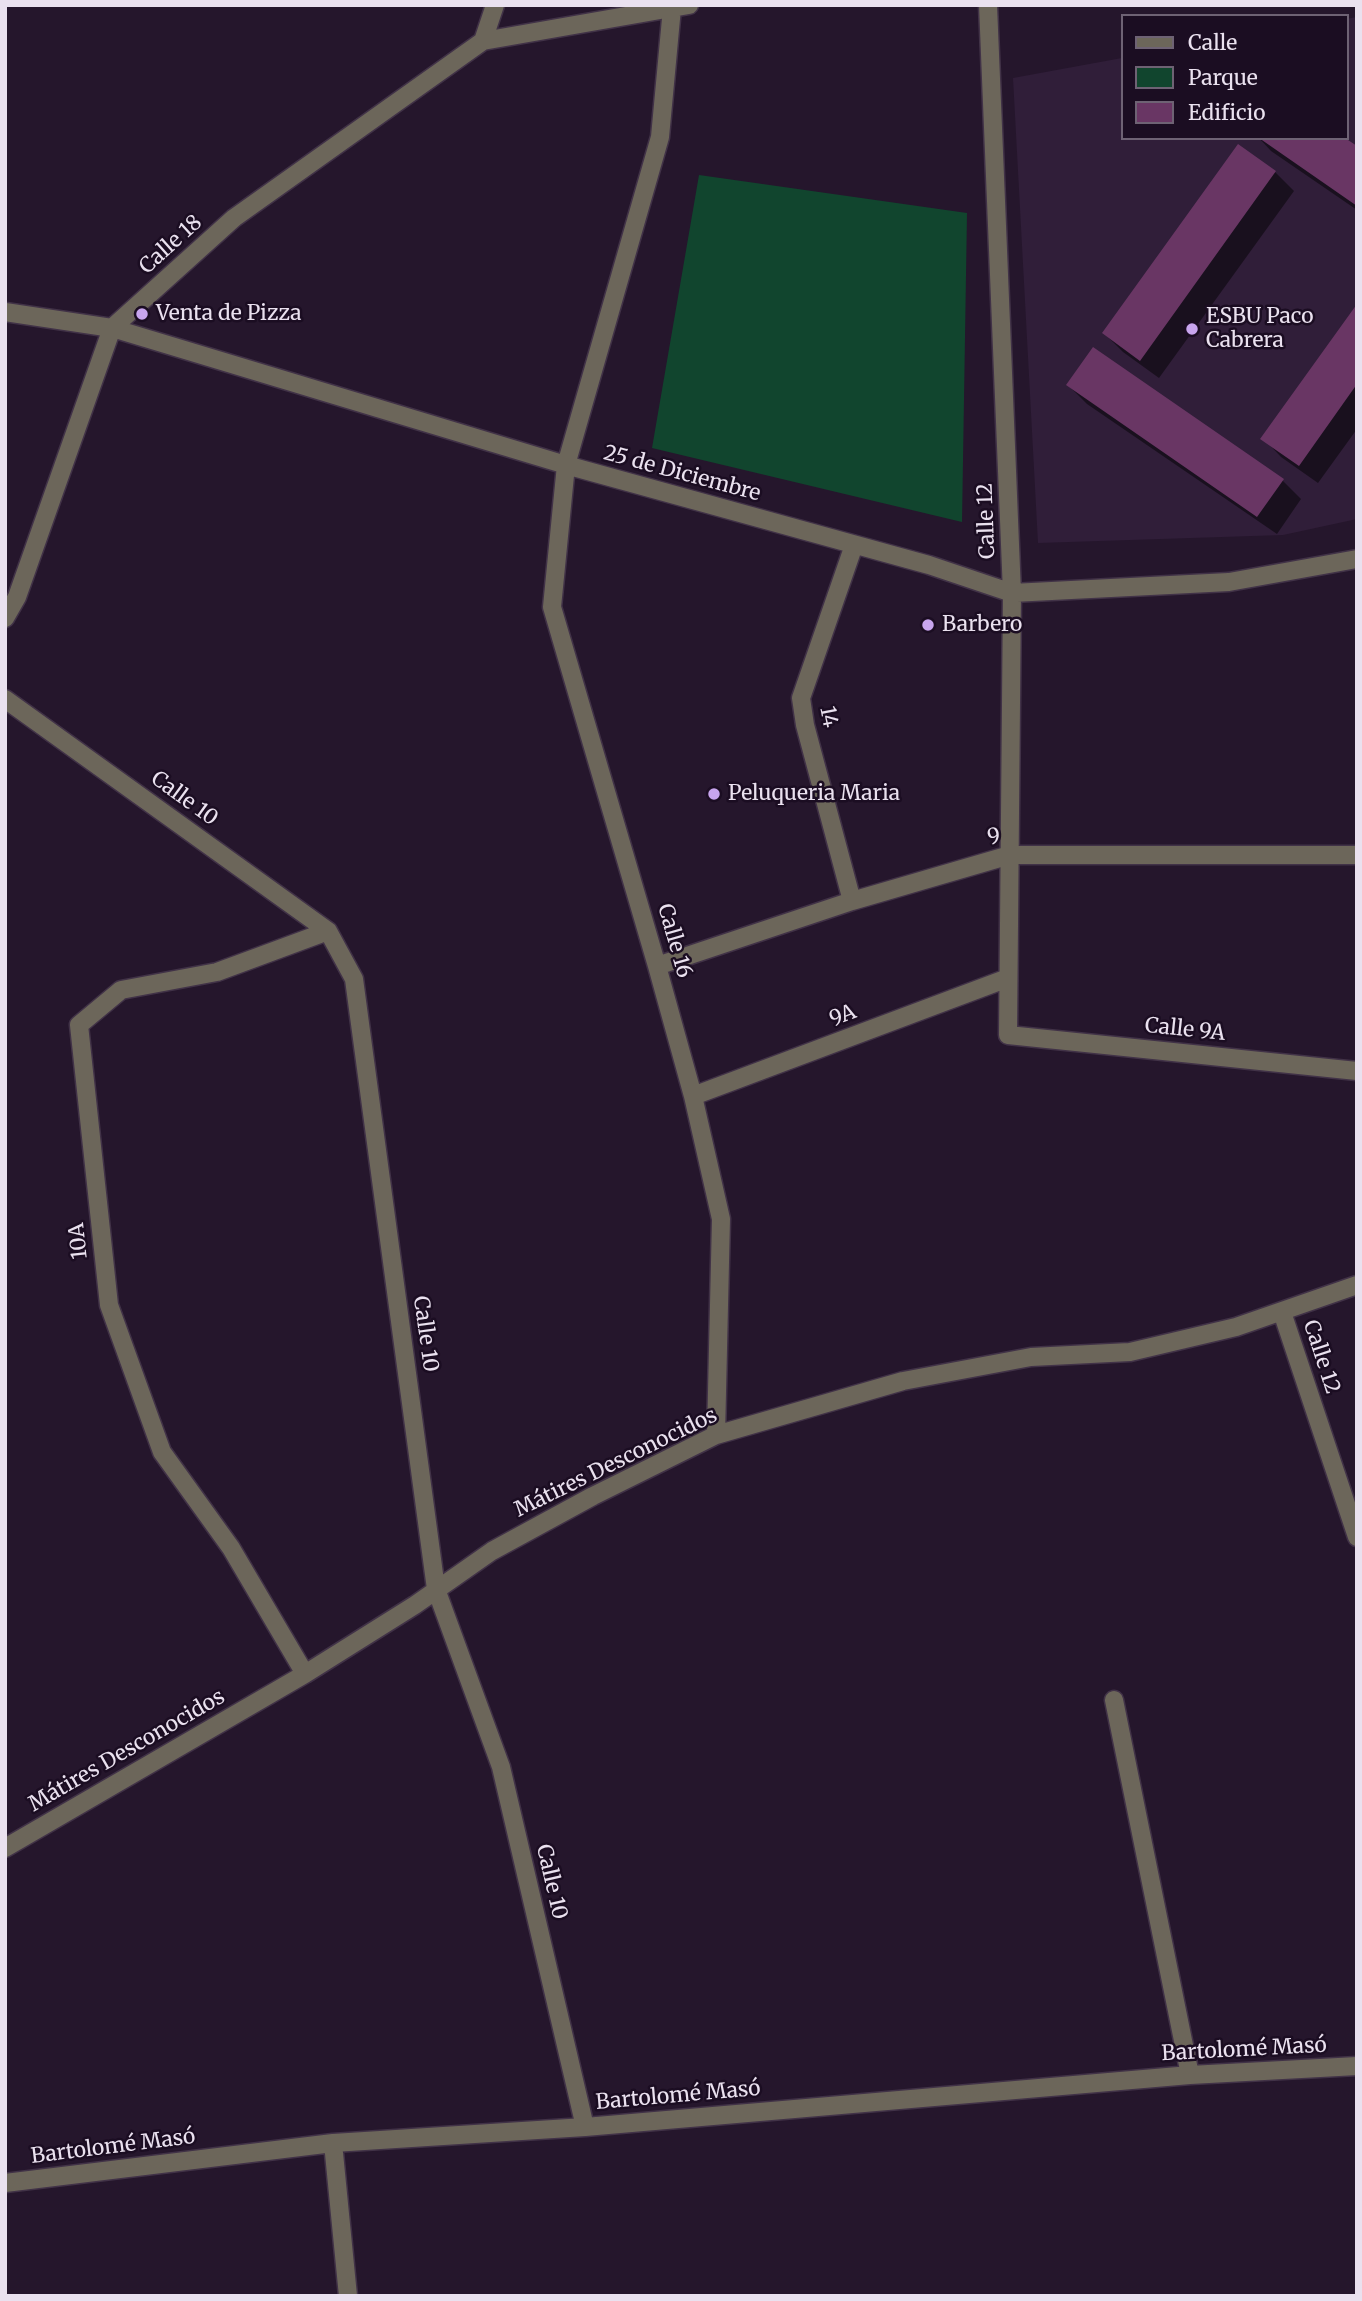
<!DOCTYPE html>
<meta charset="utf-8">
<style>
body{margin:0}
#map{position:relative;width:1362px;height:2301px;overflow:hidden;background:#25162c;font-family:Merriweather,serif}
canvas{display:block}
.frame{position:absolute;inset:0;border:7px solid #eae1ef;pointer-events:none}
.legend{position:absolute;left:1121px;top:14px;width:228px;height:126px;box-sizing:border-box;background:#1b0d22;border:2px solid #6e6274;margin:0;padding:9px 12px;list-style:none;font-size:21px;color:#eae1ef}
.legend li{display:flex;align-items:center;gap:14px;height:35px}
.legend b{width:35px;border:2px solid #6e6274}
</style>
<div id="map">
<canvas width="1362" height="2301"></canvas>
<div class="frame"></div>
<ul class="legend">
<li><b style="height:9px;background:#6c665a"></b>Calle</li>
<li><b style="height:19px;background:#11452e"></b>Parque</li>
<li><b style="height:19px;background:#693664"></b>Edificio</li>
</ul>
</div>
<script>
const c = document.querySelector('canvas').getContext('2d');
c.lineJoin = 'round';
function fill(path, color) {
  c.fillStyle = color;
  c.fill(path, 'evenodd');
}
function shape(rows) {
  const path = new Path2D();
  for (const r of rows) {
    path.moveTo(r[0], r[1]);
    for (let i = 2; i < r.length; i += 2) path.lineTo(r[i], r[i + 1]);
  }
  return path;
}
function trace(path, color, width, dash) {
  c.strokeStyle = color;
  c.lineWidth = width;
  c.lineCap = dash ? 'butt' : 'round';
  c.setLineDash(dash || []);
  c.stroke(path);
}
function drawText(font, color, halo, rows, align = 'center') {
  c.font = font + ' Merriweather,serif';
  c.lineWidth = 5;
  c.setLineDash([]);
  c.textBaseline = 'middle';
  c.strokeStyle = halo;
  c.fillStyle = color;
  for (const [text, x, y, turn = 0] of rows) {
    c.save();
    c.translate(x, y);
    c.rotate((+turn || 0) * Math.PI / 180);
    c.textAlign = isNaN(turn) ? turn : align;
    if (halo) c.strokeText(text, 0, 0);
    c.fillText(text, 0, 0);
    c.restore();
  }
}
const built = shape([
 [1357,17,1357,519,1283,535,1038,543,1013,78,1122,58,1122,138,1346,138,1346,19]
]);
const green = shape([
 [699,175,967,213,962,522,652,448]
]);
const shadow = shape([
 [1259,138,1342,138,1357,148,1357,210,1271,151],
 [1275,172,1294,191,1159,378,1123,352,1104,333],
 [1357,307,1357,429,1318,483,1281,457,1263,438],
 [1068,385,1282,480,1301,499,1277,534,1087,404]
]);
const building = shape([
 [1259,138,1345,138,1357,146,1357,206],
 [1238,144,1276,171,1140,361,1102,333],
 [1357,304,1357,384,1299,466,1260,439],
 [1093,347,1284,479,1257,517,1066,385]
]);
const minor = shape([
 [988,5,1012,593,1008,1035,1357,1071],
 [672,8,660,137,566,465,552,607,657,966,693,1096,721,1219,716,1435],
 [483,41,689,5],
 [5,312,112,328,566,465,929,565,1012,593,1229,582,1357,559],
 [5,618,17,597,112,328,234,218,483,41,495,5],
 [5,699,328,931,354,979,436,1589,501,1767,585,2127],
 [852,901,805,725,801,698,854,545],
 [657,966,852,901,1010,855,1357,855],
 [693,1096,1008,978],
 [1282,1312,1357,1537],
 [305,1674,231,1548,162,1452,109,1305,79,1025,121,990,217,972,328,931],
 [1114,1700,1190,2075],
 [5,1848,305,1674,415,1605,492,1551,593,1496,716,1435,903,1381,1031,1357,1130,1352,1236,1327,1357,1285],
 [333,2143,348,2296],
 [5,2183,333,2143,585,2127,1190,2075,1357,2066]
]);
const markers = [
 [142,314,7,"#c8a5ee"],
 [1192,329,7,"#c8a5ee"],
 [928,625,7,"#c8a5ee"],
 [714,794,7,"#c8a5ee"]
];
const streetNames = [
 ["Calle 18",171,245,-42],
 ["25 de Diciembre",682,474,15],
 ["Calle 12",987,521,-92],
 ["14",828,717,79],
 ["Calle 10",184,799,36],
 ["9",994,837,-13],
 ["Calle 16",674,941,74],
 ["9A",843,1016,-21],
 ["Calle 9A",1185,1030,6],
 ["10A",79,1241,-96],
 ["Calle 10",425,1334,82],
 ["Calle 12",1321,1357,72],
 ["Mátires Desconocidos",616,1463,-26],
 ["Mátires Desconocidos",127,1751,-30],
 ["Calle 10",551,1882,77],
 ["Bartolomé Masó",1244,2050,-3],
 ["Bartolomé Masó",678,2096,-5],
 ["Bartolomé Masó",113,2147,-7]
];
const poiNames = [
 ["Venta de Pizza",156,314],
 ["ESBU Paco",1206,317],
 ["Cabrera",1206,341],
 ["Barbero",942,625],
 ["Peluqueria Maria",728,794]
];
fill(built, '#301e39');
fill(green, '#11452e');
fill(shadow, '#0007');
fill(building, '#693664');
trace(minor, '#413247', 21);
trace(minor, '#6c665a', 18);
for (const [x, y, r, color] of markers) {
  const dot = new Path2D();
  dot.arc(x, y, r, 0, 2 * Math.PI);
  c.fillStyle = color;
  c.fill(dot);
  trace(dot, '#1b0d22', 2.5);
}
drawText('21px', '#eae1ef', '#1b0d22', streetNames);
drawText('21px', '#eae1ef', '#1b0d22', poiNames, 'left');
</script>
